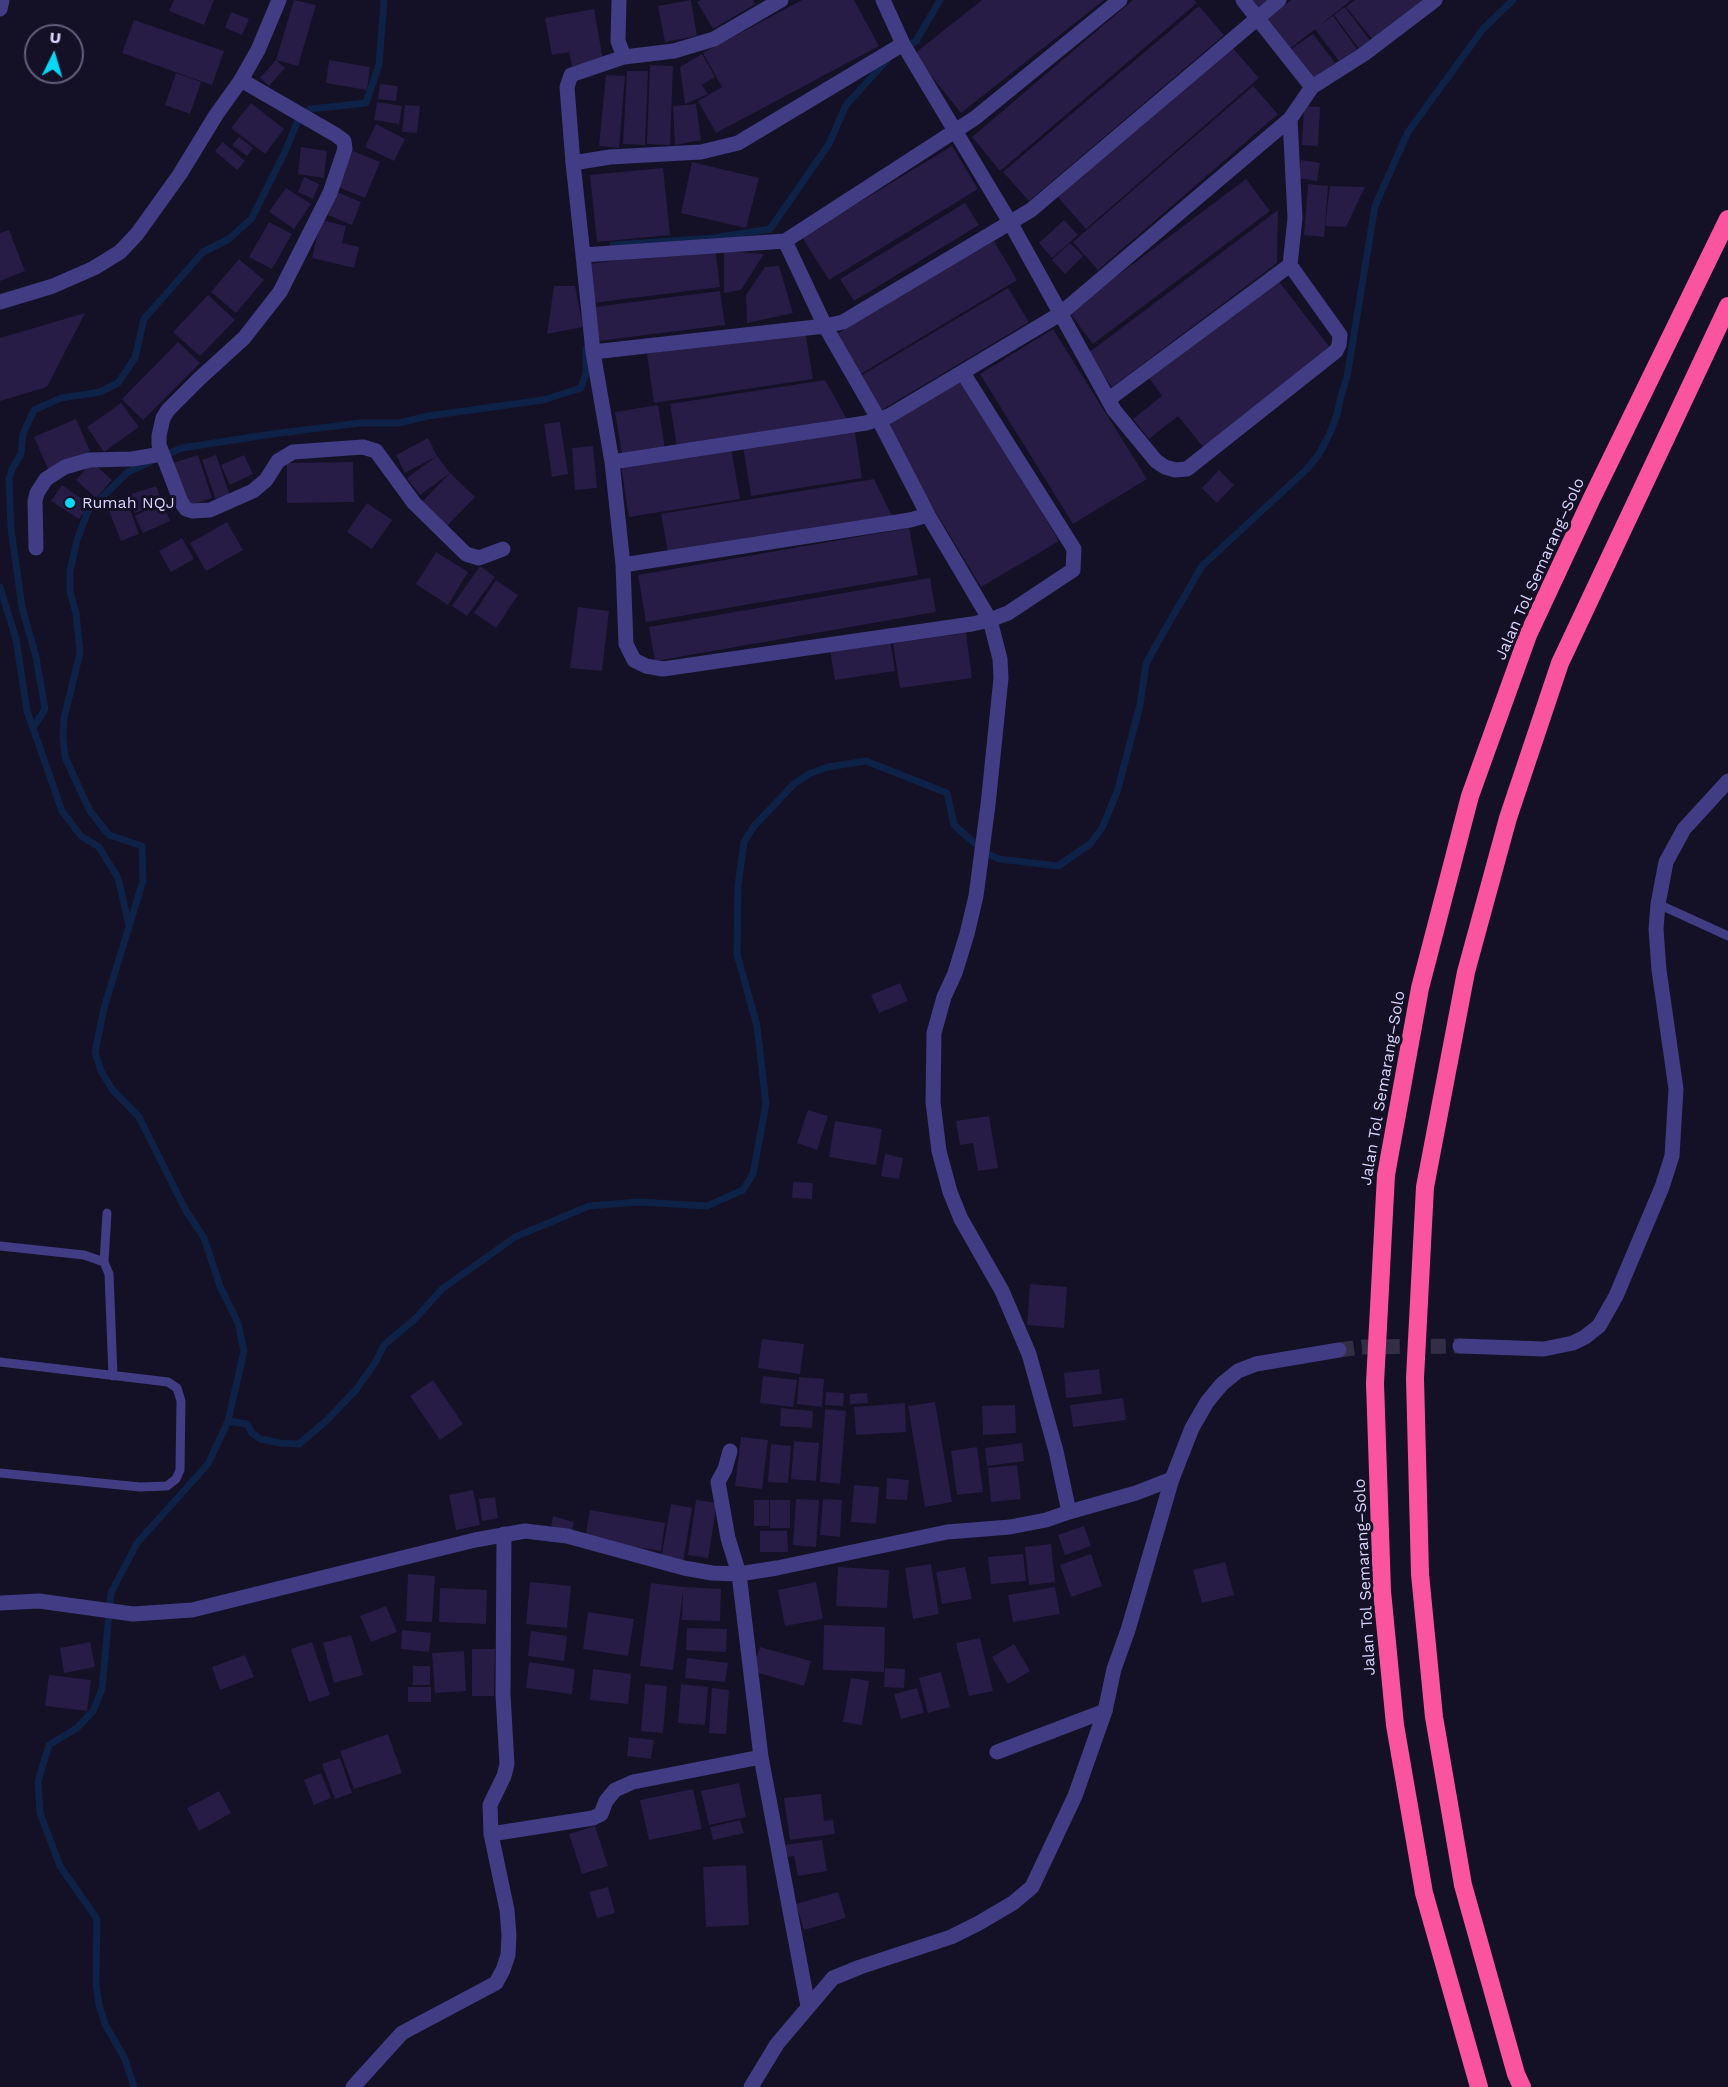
<!DOCTYPE html>
<meta charset="utf-8">
<style>
body{margin:0}
#map{position:relative;width:1728px;height:2087px;overflow:hidden;background:#141025;font-family:"Work Sans",sans-serif}
canvas{display:block}
.north{position:absolute;left:24px;top:24px;width:60px;height:60px;box-sizing:border-box;background:#141025;border:2px solid #645f7c;border-radius:50%;rotate:5deg;font-size:16px;font-weight:700;line-height:24px;text-align:center;color:#dbd5fe}
.north::after{content:'';display:block;margin:auto;width:21px;height:27px;background:#08d7f7;clip-path:polygon(50% 0,100% 100%,50% 72%,0 100%)}
</style>
<div id="map">
<canvas width="1728" height="2087"></canvas>
<div class="north">U</div>
</div>
<script>
const c = document.querySelector('canvas').getContext('2d');
c.lineJoin = 'round';
function shape(rows) {
  const path = new Path2D();
  for (const r of rows) {
    path.moveTo(r[0], r[1]);
    for (let i = 2; i < r.length; i += 2) path.lineTo(r[i], r[i + 1]);
  }
  return path;
}
function trace(path, color, width, dash) {
  c.strokeStyle = color;
  c.lineWidth = width;
  c.lineCap = dash ? 'butt' : 'round';
  c.setLineDash(dash || []);
  c.stroke(path);
}
function fill(path, color) {
  c.fillStyle = color;
  c.fill(path, 'evenodd');
}
function drawText(font, color, halo, rows, align = 'center') {
  c.font = font + ' "Work Sans",sans-serif';
  c.lineWidth = 6;
  c.setLineDash([]);
  c.textBaseline = 'middle';
  c.strokeStyle = halo;
  c.fillStyle = color;
  for (const [text, x, y, turn = 0] of rows) {
    c.save();
    c.translate(x, y);
    c.rotate((+turn || 0) * Math.PI / 180);
    c.textAlign = isNaN(turn) ? turn : align;
    if (halo) c.strokeText(text, 0, 0);
    c.fillText(text, 0, 0);
    c.restore();
  }
}
const stream = shape([
 [905,48,916,41,940,0],
 [613,245,714,238,770,229,829,144,846,105,888,59],
 [163,456,182,448,272,434,360,423,399,423,428,416,543,400,581,388,586,373,586,349],
 [0,587,16,639,27,711,62,811,81,836,99,847,118,878,129,925],
 [33,728,45,709,36,657,22,607,11,529,9,479,12,469,21,454,23,434,34,410,61,398,100,392,118,383,135,358,144,319,203,252,229,239,252,218,285,152,299,118,310,109,366,103,379,65,384,0],
 [228,1421,247,1424,252,1433,260,1439,280,1443,299,1444,326,1421,355,1391,375,1363,384,1345,415,1319,442,1289,515,1237,589,1206,639,1202,707,1206,743,1190,753,1174,766,1104,757,1026,737,954,738,886,744,842,754,826,795,783,811,773,828,767,866,761,947,793,954,825,986,853,999,859,1058,866,1090,844,1102,828,1117,792,1140,705,1146,664,1155,647,1202,566,1307,469,1319,454,1330,433,1337,415,1341,396,1347,377,1375,206,1408,132,1483,29,1513,0],
 [134,2087,125,2059,105,2024,99,2005,96,1984,97,1919,60,1866,40,1813,38,1781,49,1745,77,1728,93,1711,102,1689,111,1593,137,1543,208,1464,228,1421,244,1351,238,1323,220,1286,204,1238,185,1209,139,1117,112,1089,101,1071,95,1052,104,1008,143,881,142,846,109,835,90,811,65,757,63,737,64,718,80,653,76,613,70,592,70,571,77,540,88,511,128,472,150,462]
]);
const building = shape([
 [174,0,214,0,204,25,169,11],
 [294,0,316,5,298,66,276,60],
 [691,0,697,36,665,42,658,6],
 [701,0,753,0,755,4,713,29,697,2],
 [802,0,854,0,879,46,716,133,698,101,722,87,703,53],
 [982,0,1104,0,961,113,914,54],
 [1133,0,1194,0,1197,3,1000,171,972,137],
 [1244,0,1270,0,1254,13],
 [1291,0,1351,0,1319,26,1333,16,1357,49,1339,61,1315,29,1288,50,1265,21],
 [1355,0,1426,0,1374,41,1346,7],
 [1199,6,1224,35,1029,201,1003,172],
 [1345,7,1371,42,1360,50,1334,15],
 [594,9,603,60,572,66,569,52,552,55,545,18],
 [231,12,249,19,242,35,225,28],
 [134,20,224,51,212,85,122,53],
 [1313,34,1335,63,1313,79,1291,49],
 [1230,45,1259,78,1086,229,1056,195],
 [702,54,715,77,702,85,708,94,685,104,680,67],
 [276,60,285,68,269,86,260,78],
 [329,60,370,67,367,90,326,83],
 [650,65,673,66,670,145,647,144],
 [627,71,648,71,645,145,623,144],
 [176,73,201,82,190,114,165,105],
 [606,75,625,76,619,148,599,146],
 [380,84,398,86,396,101,378,99],
 [1253,86,1278,114,1098,270,1073,242],
 [377,102,402,106,399,124,374,120],
 [251,103,284,129,265,154,231,128],
 [696,104,701,140,675,145,673,106],
 [405,105,420,106,417,133,402,132],
 [1304,106,1320,107,1318,146,1302,145],
 [376,124,405,139,394,161,365,147],
 [239,137,253,148,247,156,232,145],
 [223,142,245,161,237,170,215,151],
 [952,146,978,189,829,280,802,237],
 [301,147,327,151,324,178,298,174],
 [353,151,380,162,365,198,338,187],
 [1301,160,1320,163,1317,181,1298,178],
 [692,162,759,178,746,228,681,213],
 [663,168,670,235,597,242,590,175],
 [304,177,319,184,313,199,298,192],
 [1246,179,1270,211,1093,344,1069,312],
 [1308,184,1328,186,1324,237,1304,235],
 [1330,186,1365,187,1346,227,1325,226],
 [286,188,311,204,294,229,269,212],
 [337,192,361,202,352,225,328,215],
 [965,203,979,225,854,301,840,279],
 [1278,210,1277,263,1112,387,1087,354],
 [321,220,346,226,342,243,359,247,354,268,312,258],
 [1064,220,1078,235,1052,258,1039,243],
 [269,222,292,234,272,269,249,257],
 [9,230,25,271,0,281,0,233],
 [994,241,1017,280,859,375,835,335],
 [1070,243,1083,256,1065,274,1052,260],
 [715,248,720,287,593,303,588,264],
 [724,251,764,254,741,290,724,293],
 [239,259,264,280,236,313,211,292],
 [779,266,793,313,747,323,746,295,765,267],
 [1277,279,1331,349,1203,447,1178,416,1149,439,1133,419,1162,396,1149,378],
 [554,286,575,286,583,327,547,334],
 [1008,288,1029,322,880,411,859,377],
 [720,291,725,325,598,341,594,307],
 [208,295,235,320,200,356,173,332],
 [85,313,47,387,0,401,0,338],
 [1053,329,1147,479,1073,524,980,374],
 [805,330,813,379,654,403,647,354],
 [178,342,200,363,143,420,122,399],
 [825,380,848,421,677,447,670,404],
 [962,380,1059,541,981,587,884,426],
 [121,403,139,427,104,452,87,427],
 [658,405,665,449,622,455,615,412],
 [76,419,90,451,48,469,34,437],
 [560,422,568,474,552,477,544,424],
 [854,427,862,478,751,496,743,446],
 [428,438,437,456,450,473,420,495,407,478,437,456,405,473,396,455],
 [593,446,597,488,575,490,572,448],
 [731,448,740,499,629,517,621,466],
 [198,455,212,498,188,506,173,463],
 [216,455,230,496,216,500,202,460],
 [244,455,253,474,230,485,221,465],
 [92,462,112,480,96,498,76,480],
 [353,462,354,502,287,503,287,463],
 [1219,470,1234,485,1217,503,1202,488],
 [450,473,475,497,446,527,421,503],
 [874,479,892,516,668,553,661,514],
 [62,485,89,504,79,519,51,501],
 [156,486,170,521,143,533,135,516,159,504,135,513,129,495],
 [126,499,139,534,121,541,107,506],
 [367,503,392,520,372,549,347,532],
 [227,522,243,550,206,571,190,543],
 [909,528,918,575,646,622,638,575],
 [182,538,194,559,171,572,159,551],
 [436,552,468,572,448,605,416,584],
 [480,566,495,577,467,616,452,606],
 [930,578,936,612,655,661,649,627],
 [496,580,518,595,496,628,474,613],
 [578,607,609,611,602,671,570,668],
 [966,633,972,678,900,688,893,643],
 [890,640,895,671,835,680,830,650],
 [900,983,908,1001,879,1013,871,995],
 [808,1110,828,1116,817,1150,797,1143],
 [989,1116,998,1168,978,1171,973,1143,960,1145,956,1121],
 [835,1121,882,1129,876,1165,829,1157],
 [885,1154,903,1158,899,1179,881,1176],
 [793,1182,813,1183,812,1199,792,1198],
 [1030,1284,1067,1287,1064,1328,1027,1325],
 [762,1339,804,1344,800,1374,758,1368],
 [1099,1369,1102,1394,1066,1398,1064,1373],
 [763,1376,797,1380,793,1407,760,1403],
 [799,1377,824,1379,822,1407,797,1404],
 [433,1380,463,1424,440,1440,410,1396],
 [826,1392,844,1393,843,1406,825,1405],
 [867,1393,868,1403,850,1404,850,1394],
 [1123,1398,1126,1420,1073,1427,1070,1405],
 [935,1402,952,1502,925,1507,908,1406],
 [905,1403,906,1432,856,1435,854,1407],
 [1015,1405,1016,1433,983,1435,982,1406],
 [781,1408,813,1411,812,1428,780,1426],
 [825,1409,846,1411,840,1484,820,1482],
 [741,1437,768,1440,762,1489,735,1486],
 [794,1441,819,1443,816,1481,791,1479],
 [1022,1443,1024,1461,987,1466,985,1448],
 [771,1444,791,1446,788,1483,768,1482],
 [977,1447,983,1492,957,1495,951,1451],
 [1017,1465,1021,1499,991,1502,988,1468],
 [887,1478,909,1480,907,1500,886,1499],
 [854,1485,879,1487,876,1524,851,1522],
 [473,1490,480,1525,456,1530,449,1495],
 [495,1497,498,1518,482,1521,479,1499],
 [796,1499,819,1500,816,1547,793,1545],
 [823,1499,842,1500,840,1537,820,1535],
 [696,1500,717,1503,708,1558,688,1555],
 [754,1500,769,1500,769,1526,754,1526],
 [770,1500,790,1500,790,1528,770,1528],
 [671,1504,692,1508,683,1563,661,1559],
 [590,1510,665,1523,661,1551,585,1539],
 [553,1516,574,1522,572,1531,551,1526],
 [1084,1526,1091,1546,1065,1555,1058,1535],
 [760,1531,787,1531,788,1552,760,1552],
 [1051,1544,1055,1582,1029,1585,1025,1547],
 [1023,1554,1026,1581,991,1584,988,1557],
 [1091,1554,1102,1586,1071,1597,1060,1565],
 [1225,1562,1234,1595,1202,1603,1193,1570],
 [931,1564,939,1614,913,1619,905,1568],
 [838,1567,889,1570,887,1608,836,1606],
 [965,1567,972,1599,942,1604,936,1572],
 [408,1574,435,1576,432,1622,406,1621],
 [530,1582,571,1586,567,1628,526,1624],
 [816,1582,823,1619,785,1626,778,1590],
 [651,1583,684,1587,721,1589,720,1621,682,1620,683,1591,673,1670,640,1666],
 [1055,1587,1060,1614,1013,1622,1008,1595],
 [440,1588,487,1590,486,1624,439,1622],
 [386,1606,397,1632,371,1642,360,1616],
 [588,1612,634,1619,628,1656,583,1649],
 [824,1625,885,1627,884,1672,823,1670],
 [687,1628,727,1629,726,1652,686,1650],
 [402,1630,431,1633,429,1652,401,1649],
 [531,1631,567,1636,564,1661,528,1656],
 [351,1635,363,1675,334,1683,323,1643],
 [980,1638,993,1691,969,1696,956,1643],
 [90,1642,95,1667,64,1673,60,1648],
 [312,1642,330,1695,309,1702,291,1649],
 [1014,1644,1030,1671,1008,1684,992,1657],
 [760,1647,811,1661,804,1686,752,1671],
 [472,1649,495,1649,494,1696,472,1696],
 [464,1651,466,1691,435,1693,432,1653],
 [245,1655,254,1677,220,1690,212,1667],
 [687,1658,728,1663,725,1682,685,1678],
 [529,1662,575,1669,572,1694,526,1688],
 [413,1666,430,1666,430,1685,413,1685],
 [885,1668,905,1669,904,1688,884,1687],
 [593,1669,631,1674,628,1704,590,1700],
 [941,1672,950,1707,928,1713,919,1678],
 [49,1675,91,1680,87,1711,45,1706],
 [851,1678,869,1681,862,1725,843,1722],
 [645,1684,667,1686,663,1733,641,1731],
 [681,1684,708,1687,705,1725,678,1723],
 [408,1687,431,1687,431,1702,408,1702],
 [712,1688,729,1690,726,1734,709,1733],
 [917,1688,924,1713,901,1719,894,1694],
 [388,1734,402,1773,354,1789,340,1751],
 [629,1737,654,1740,651,1759,627,1756],
 [340,1758,352,1793,335,1799,322,1764],
 [321,1773,331,1798,314,1805,304,1780],
 [739,1783,746,1817,709,1825,701,1791],
 [693,1789,702,1829,649,1840,640,1800],
 [219,1791,231,1813,199,1831,187,1808],
 [821,1794,824,1821,833,1820,835,1834,790,1840,784,1798],
 [740,1820,744,1833,713,1840,710,1827],
 [595,1826,608,1866,582,1874,569,1834],
 [822,1840,827,1871,798,1876,794,1856,786,1857,784,1845],
 [746,1865,749,1925,706,1927,703,1867],
 [608,1887,615,1913,597,1918,589,1892],
 [838,1892,846,1918,804,1930,796,1904]
]);
const tertiaryTunnel = shape([
 [1339,1350,1362,1347,1460,1346]
]);
const service = shape([
 [1658,904,1728,936],
 [0,1246,84,1255,104,1262,109,1274,113,1376],
 [104,1262,107,1213],
 [0,1362,168,1382,177,1388,181,1401,180,1470,176,1479,167,1486,140,1487,0,1473]
]);
const minor = shape([
 [619,0,618,41,624,57,674,51,714,39,781,0],
 [883,0,903,44,1011,224,1114,410,1156,461,1165,467,1175,470,1187,469,1336,351,1339,345,1340,335,1290,265],
 [1243,0,1312,87,1364,54,1435,0],
 [0,9,2,0],
 [241,80,336,135,344,141,345,149,330,193,280,292,244,338,199,379,168,410,163,418,159,436,159,445,181,502,186,509,192,511,210,510,253,491,266,480,278,461,293,452,363,447,376,451,414,503,466,554,479,558,503,549],
 [573,163,567,87,571,75,624,57],
 [583,255,573,163,610,157,701,152,738,143,903,44],
 [593,352,583,255,785,241],
 [963,373,1074,549,1073,570,1008,613,990,620,972,624,663,669,646,666,634,660,626,644,623,565,612,462,593,352,825,326,843,322,1031,210,1279,0],
 [1109,399,1290,265,1295,218,1290,119,1312,87],
 [612,462,866,423,889,416,1060,314,1290,119],
 [36,548,35,501,37,493,46,479,65,467,89,460,132,459,162,454],
 [623,565,910,520,928,515],
 [730,1451,725,1469,718,1482,728,1538,739,1574,761,1757,808,2006],
 [1069,1512,1136,1493,1172,1479],
 [504,1534,503,1695,507,1764,504,1776,490,1805,491,1834,593,1818,601,1814,606,1801,615,1790,633,1782,761,1757],
 [0,1603,39,1601,133,1614,192,1610,475,1540,525,1531,567,1536,684,1568,712,1573,739,1574,777,1568,947,1532,1010,1527,1046,1520,1069,1512,1056,1451,1029,1354,1002,1291,961,1219,950,1192,939,1151,933,1102,934,1033,944,997,955,973,967,934,976,896,988,805,1001,678,1000,659,990,620,928,515,879,420,825,326,785,241,975,118,1120,0],
 [997,1752,1105,1711],
 [353,2087,402,2033,496,1983,503,1970,508,1955,509,1935,507,1910,491,1834]
]);
const tertiary = shape([
 [0,302,53,286,94,268,120,252,137,234,180,174,216,115,241,80,258,50,279,0],
 [1460,1346,1544,1349,1573,1343,1585,1337,1599,1326,1616,1296,1662,1187,1672,1156,1676,1089,1659,970,1656,929,1658,904,1666,862,1684,829,1728,781],
 [751,2087,777,2044,833,1978,860,1967,951,1937,979,1923,1013,1903,1032,1887,1075,1796,1105,1711,1114,1669,1128,1630,1172,1479,1192,1428,1207,1402,1222,1384,1238,1371,1256,1364,1339,1350]
]);
const motorway = shape([
 [1479,2087,1424,1893,1395,1725,1382,1591,1375,1383,1386,1175,1420,988,1470,796,1528,635,1591,500,1728,219],
 [1522,2087,1516,2074,1463,1885,1434,1717,1420,1574,1415,1378,1425,1187,1466,972,1508,818,1560,663,1728,306]
]);
const markers = [
 [70,503,6,"#08d7f7"]
];
const poiNames = [
 ["Rumah NQJ",82,503]
];
const streetNames = [
 ["Jalan Tol Semarang–Solo",1540,569,-66],
 ["Jalan Tol Semarang–Solo",1383,1088,-80],
 ["Jalan Tol Semarang–Solo",1365,1577,-93]
];
trace(stream, '#0e2146', 7);
fill(building, '#261c45');
trace(tertiaryTunnel, '#322e46', 15, [15, 8]);
trace(service, '#413c83', 9);
trace(minor, '#413c83', 15);
trace(tertiary, '#413c83', 15);
trace(motorway, '#fa549e', 18);
for (const [x, y, r, color] of markers) {
  const dot = new Path2D();
  dot.arc(x, y, r, 0, 2 * Math.PI);
  c.fillStyle = color;
  c.fill(dot);
  trace(dot, '#141025', 2);
}
drawText('16px', '#dbd5fe', '#141025', poiNames, 'left');
drawText('16px', '#dbd5fe', '#141025', streetNames);
</script>
